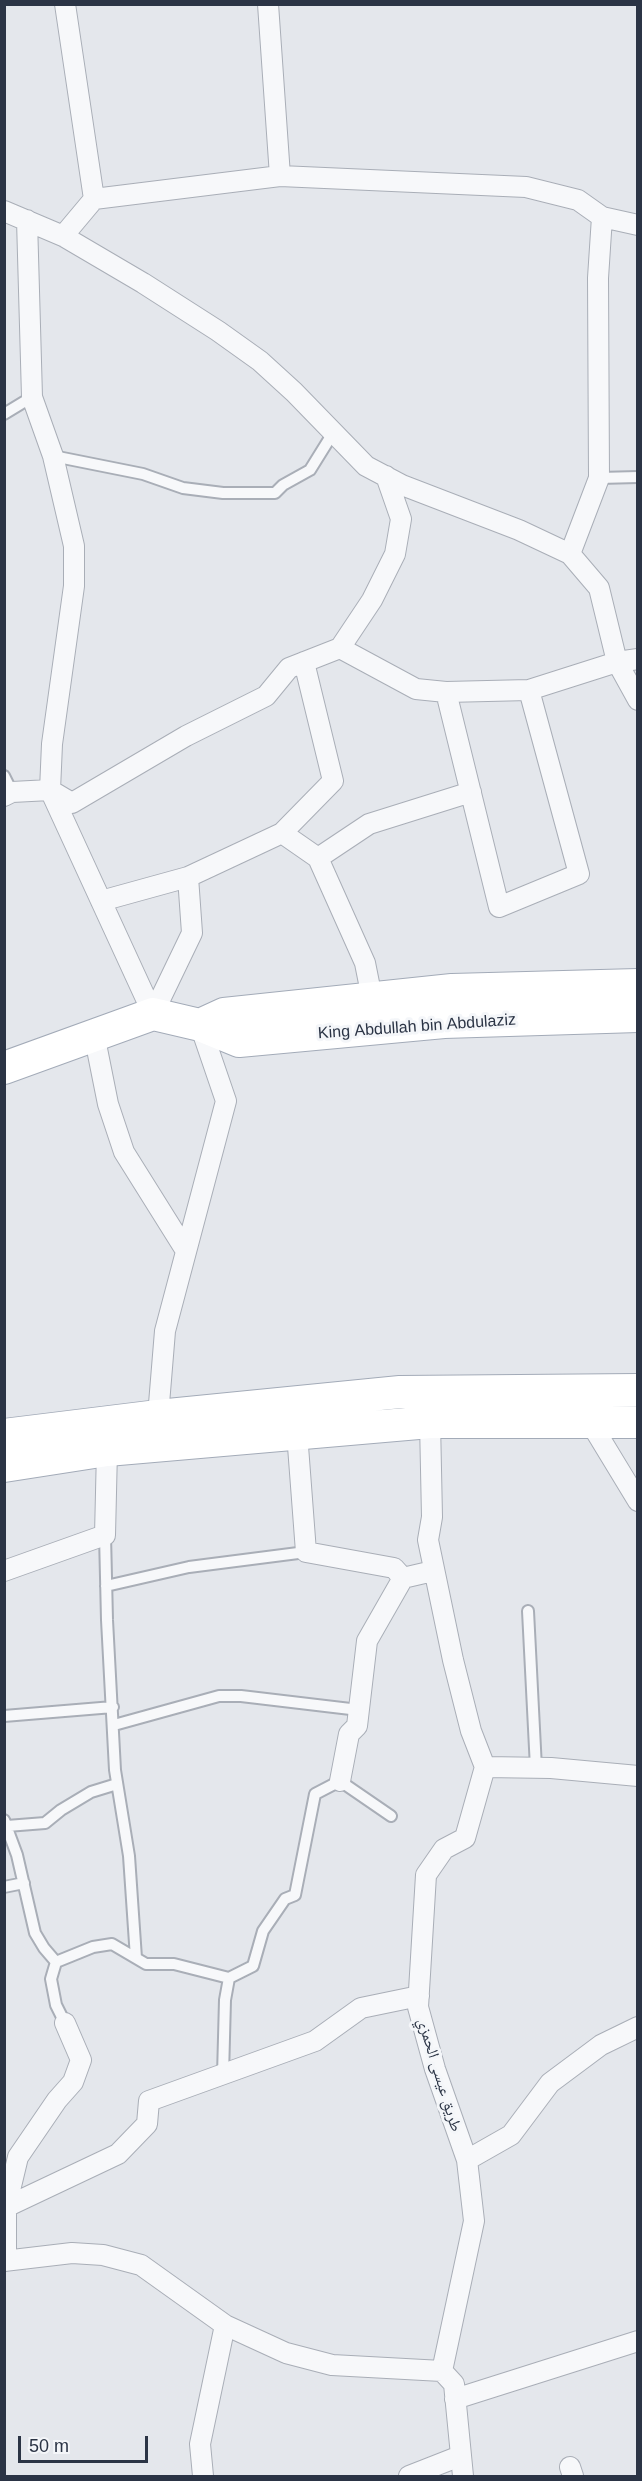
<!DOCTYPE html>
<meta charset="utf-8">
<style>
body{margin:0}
#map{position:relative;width:642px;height:2481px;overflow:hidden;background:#e4e7ec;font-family:Arial,sans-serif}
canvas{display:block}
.frame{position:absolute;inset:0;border:6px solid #2b3445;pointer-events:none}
.scale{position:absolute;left:18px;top:2436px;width:130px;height:27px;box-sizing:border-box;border:3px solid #2b3445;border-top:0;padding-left:8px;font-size:18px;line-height:21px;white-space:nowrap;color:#2b3445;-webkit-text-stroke:4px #f4f6f9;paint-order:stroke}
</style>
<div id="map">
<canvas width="642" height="2481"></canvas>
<div class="frame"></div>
<div class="scale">50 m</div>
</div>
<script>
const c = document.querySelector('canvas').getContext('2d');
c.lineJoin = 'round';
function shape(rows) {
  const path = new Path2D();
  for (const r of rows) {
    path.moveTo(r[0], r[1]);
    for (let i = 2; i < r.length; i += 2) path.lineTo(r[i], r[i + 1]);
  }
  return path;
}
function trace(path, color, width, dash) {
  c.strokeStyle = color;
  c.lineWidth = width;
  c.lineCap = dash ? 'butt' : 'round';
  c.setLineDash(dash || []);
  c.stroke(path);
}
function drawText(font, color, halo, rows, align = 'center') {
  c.font = font + ' Arial,"Noto Naskh Arabic",sans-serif';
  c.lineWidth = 6;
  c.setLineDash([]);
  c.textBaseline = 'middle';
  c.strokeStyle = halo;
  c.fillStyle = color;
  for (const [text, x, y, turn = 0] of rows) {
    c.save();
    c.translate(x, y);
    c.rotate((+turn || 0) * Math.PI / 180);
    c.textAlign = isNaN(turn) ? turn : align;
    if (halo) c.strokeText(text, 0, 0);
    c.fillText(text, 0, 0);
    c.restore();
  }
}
const lane = shape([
 [4,414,32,397],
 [53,456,143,474,183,488,223,493,275,493,283,485,310,470,333,433],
 [599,478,638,477],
 [4,776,12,792],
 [105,1535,107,1620,115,1770,129,1856,136,1958],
 [106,1586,189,1567,306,1552],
 [528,1611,536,1768],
 [4,1716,113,1707],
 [114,1725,219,1696,241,1696,359,1710],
 [4,1820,17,1855,35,1933,44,1948,56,1962],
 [7,1826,45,1823,61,1810,91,1792,117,1784],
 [4,1887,24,1883],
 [229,1978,253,1966,263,1931,285,1899,295,1895,315,1794,340,1781,391,1816],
 [65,2023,56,2005,51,1979,56,1962,93,1947,112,1944,146,1964,174,1964,229,1978,225,2000,223,2075]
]);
const street = shape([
 [65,4,94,199],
 [268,4,280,176],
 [4,211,63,236,143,283,218,331,260,361,294,392,366,466,402,485,519,530,570,554,599,588,617,662,638,700],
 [27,220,32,397,53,456,74,546,74,586,52,744,50,790,153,1014],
 [63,236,94,199,280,176,526,187,578,200,602,217,638,225],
 [386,476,401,519,395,554,372,600,340,648,416,689,446,692,529,690,617,662,638,659],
 [570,554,599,478,598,278,602,217],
 [446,692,499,907,579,874,529,690],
 [4,796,12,792,50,790,72,803,186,736,266,696,289,668,340,648],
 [282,833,318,858],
 [101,901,188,877],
 [372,998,365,963,318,858,369,824,471,792],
 [153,1014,192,933,188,877,282,833,333,781,304,662],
 [94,1034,108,1104,124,1152,186,1251],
 [158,1416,165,1331,226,1101,200,1025],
 [430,1422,432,1517,428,1540,453,1660,471,1731,485,1767],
 [590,1422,638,1501],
 [297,1433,306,1552,394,1568,403,1578],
 [4,1571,105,1535,107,1450],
 [340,1781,349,1734,357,1726,367,1641,403,1578,433,1571],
 [467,2160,435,2069,418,2007,426,1875,444,1849,465,1838,485,1767,551,1768,638,1776],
 [6,2207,18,2157,57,2100,73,2082,81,2060,65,2023],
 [4,2261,72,2253,103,2255,141,2265,225,2325,200,2444,203,2476],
 [6,2261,6,2207,118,2154,147,2124,149,2101,315,2041,361,2008,419,1996],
 [225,2325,286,2353,332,2365,442,2371,454,2384,463,2476],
 [442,2371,474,2221,467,2160,511,2135,550,2083,601,2045,638,2027],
 [455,2399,638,2341],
 [570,2467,573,2476],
 [409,2476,460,2456]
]);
const primary = shape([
 [200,1025,224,1014,452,990,638,985],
 [4,1068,153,1014,200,1025,239,1041,444,1022,638,1016],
 [4,1435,158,1416,400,1392,638,1390],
 [4,1466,107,1450,430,1422,638,1422]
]);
const streetNames = [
 ["King Abdullah bin Abdulaziz",417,1027,-4],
 ["طريق عيسى الحمزي",439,2075,73]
];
trace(lane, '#a9aeb7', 14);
trace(street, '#a9aeb7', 22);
trace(primary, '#a3abb8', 34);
trace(lane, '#f7f8fa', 10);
trace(street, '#f7f8fa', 20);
trace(primary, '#fff', 32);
drawText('16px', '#2b3445', '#f4f6f9', streetNames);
</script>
